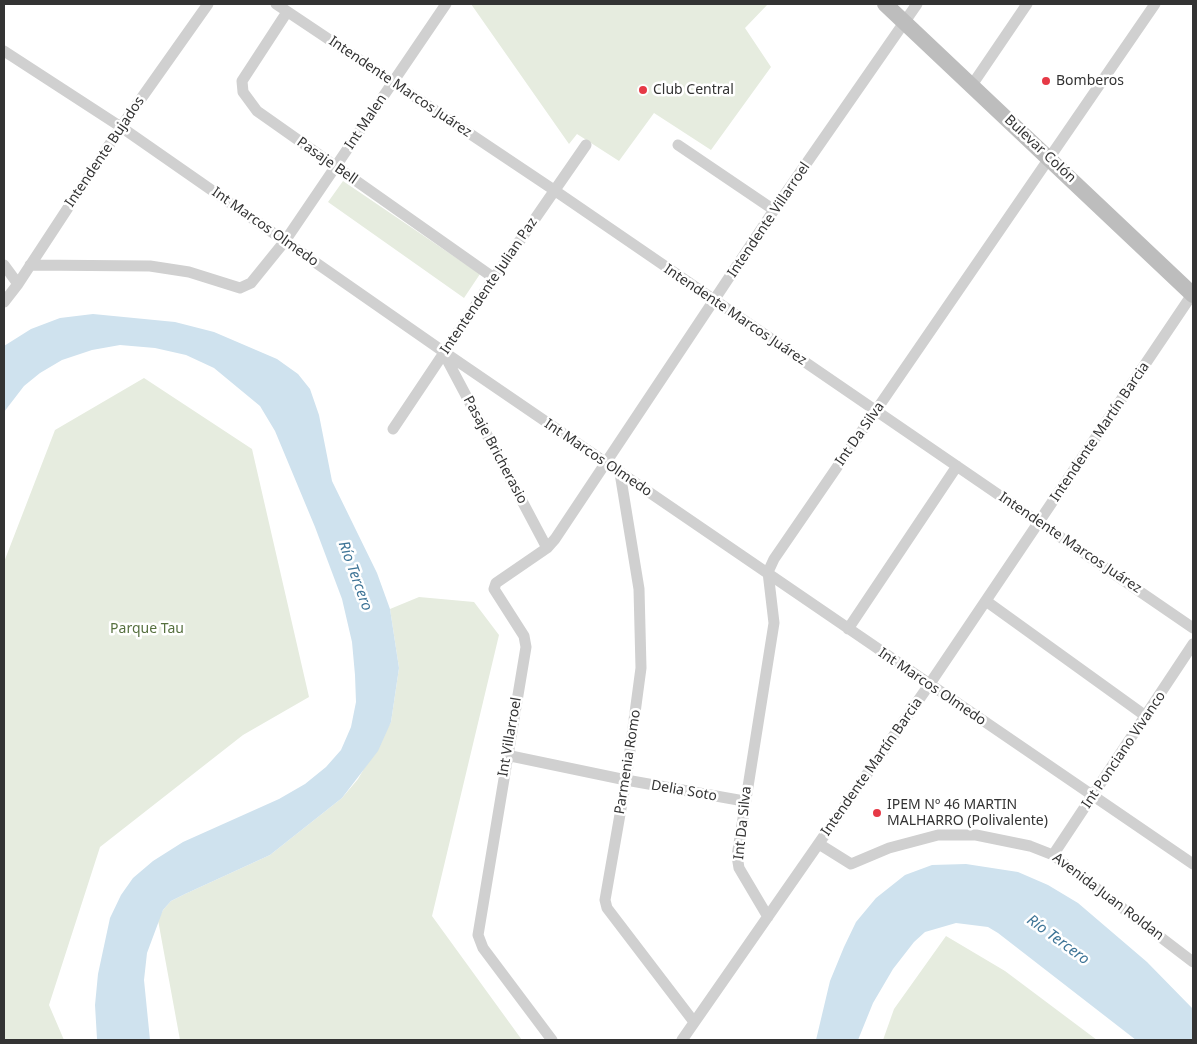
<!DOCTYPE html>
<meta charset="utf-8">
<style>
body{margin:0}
#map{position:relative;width:1197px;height:1044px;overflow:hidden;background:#fff;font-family:"Noto Sans",sans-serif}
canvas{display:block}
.frame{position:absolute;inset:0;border:5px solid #333;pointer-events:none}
</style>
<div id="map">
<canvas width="1197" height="1044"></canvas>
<div class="frame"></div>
</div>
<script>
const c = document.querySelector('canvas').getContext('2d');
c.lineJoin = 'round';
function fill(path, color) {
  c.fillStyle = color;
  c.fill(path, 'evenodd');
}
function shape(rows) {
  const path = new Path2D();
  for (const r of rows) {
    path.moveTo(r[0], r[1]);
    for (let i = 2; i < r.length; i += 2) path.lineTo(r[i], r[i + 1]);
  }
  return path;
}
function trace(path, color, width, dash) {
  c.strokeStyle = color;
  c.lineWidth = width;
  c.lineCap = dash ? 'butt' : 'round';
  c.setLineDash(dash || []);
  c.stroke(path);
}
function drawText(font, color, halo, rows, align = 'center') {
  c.font = font + ' "Noto Sans",sans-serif';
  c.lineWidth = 5;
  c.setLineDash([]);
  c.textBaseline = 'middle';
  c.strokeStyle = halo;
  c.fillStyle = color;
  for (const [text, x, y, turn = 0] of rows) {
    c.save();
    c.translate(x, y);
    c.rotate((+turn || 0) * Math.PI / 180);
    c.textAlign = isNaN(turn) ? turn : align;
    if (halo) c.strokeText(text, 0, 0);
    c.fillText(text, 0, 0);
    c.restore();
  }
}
const green = shape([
 [471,4,768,4,745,28,771,67,711,150,654,113,619,161,577,134,569,144],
 [343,181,480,274,464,298,328,202],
 [144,378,252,449,309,697,243,735,100,847,49,1005,64,1040,4,1040,4,562,55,430],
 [419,597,474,602,499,635,432,916,522,1040,180,1040,158,920,163,910,171,901,185,894,270,855,342,798,358,779,391,722,399,668,390,609],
 [946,936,1005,971,1097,1040,883,1040,894,1009]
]);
const water = shape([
 [93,314,175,322,214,332,277,359,298,374,310,389,319,415,332,481,377,573,390,609,399,668,391,722,378,751,342,798,270,855,185,894,171,901,163,910,147,953,144,980,150,1040,97,1039,95,1005,98,974,110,918,121,895,133,878,153,861,183,842,279,799,305,784,326,767,341,750,351,727,356,702,355,675,352,642,342,599,315,527,275,431,260,406,214,368,186,355,155,348,120,345,92,350,62,360,40,373,24,386,4,412,4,346,31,329,60,318],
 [966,864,1018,872,1048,885,1078,903,1147,962,1193,1009,1193,1040,1136,1040,998,933,988,927,956,923,925,932,914,942,893,969,873,1003,858,1040,816,1040,830,981,844,947,856,922,876,898,905,875,932,865]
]);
const street = shape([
 [276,4,554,190,1193,628],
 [287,12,242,81,243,92,257,111,494,278],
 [4,51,121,127,444,352,1193,864],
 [972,85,1027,4],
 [678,145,774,210],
 [4,265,18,284],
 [30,265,150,266,189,272,240,288,251,283,285,241,446,4],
 [4,302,18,284,121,127,208,4],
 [444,354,547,548],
 [393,429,494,278,586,145],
 [620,473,639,589,641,668,626,780,605,900,607,908,694,1022],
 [986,601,1147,717],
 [848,629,957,466],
 [506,755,626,780,744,801],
 [819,844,851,864,889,848,938,835,976,835,1030,846,1053,855,1193,962],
 [1053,855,1193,644],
 [768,917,739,868,737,856,774,623,768,572,774,559,1155,4],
 [552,1040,483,948,478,935,526,647,524,636,494,589,496,583,547,548,555,539,774,210,917,4],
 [682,1040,929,685,1193,293]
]);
const secondary = shape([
 [885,4,1193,295]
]);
const markers = [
 [1046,81,5,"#e63946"],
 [643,90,5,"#e63946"],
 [877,813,5,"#e63946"]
];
const poiNames = [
 ["Bomberos",1056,81],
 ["Club Central",653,90],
 ["IPEM Nº 46 MARTIN",887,805],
 ["MALHARRO (Polivalente)",887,821]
];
const streetNames = [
 ["Intendente Marcos Juárez",400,87,34],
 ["Int Malen",366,122,-56],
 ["Bulevar Colón",1040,149,43],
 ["Intendente Bujados",105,152,-56],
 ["Pasaje Bell",327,161,35],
 ["Intendente Villarroel",769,220,-56],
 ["Int Marcos Olmedo",265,227,35],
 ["Intentendente Julian Paz",489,286,-56],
 ["Intendente Marcos Juárez",735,315,34],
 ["Intendente Martín Barcia",1100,432,-56],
 ["Int Da Silva",860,434,-55],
 ["Pasaje Bricherasio",495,450,62],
 ["Int Marcos Olmedo",598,458,34],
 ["Intendente Marcos Juárez",1070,543,34],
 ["Int Marcos Olmedo",932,687,34],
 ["Int Villarroel",510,737,-80],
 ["Int Ponciano Vivanco",1124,750,-56],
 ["Parmenia Romo",628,762,-81],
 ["Intendente Martín Barcia",872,767,-55],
 ["Delia Soto",684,791,10],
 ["Int Da Silva",743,823,-84],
 ["Avenida Juan Roldan",1108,897,37]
];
const parkNames = [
 ["Parque Tau",147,629]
];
const waterNames = [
 ["Río Tercero",355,576,70],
 ["Río Tercero",1058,940,36]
];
fill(green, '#e6ecdf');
fill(water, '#cfe2ee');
trace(street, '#d0d0d0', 11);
trace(secondary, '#bdbdbd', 16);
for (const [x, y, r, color] of markers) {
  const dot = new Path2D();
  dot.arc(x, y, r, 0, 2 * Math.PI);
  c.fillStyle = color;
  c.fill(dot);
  trace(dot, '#fff', 2);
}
drawText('14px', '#333', '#fff', poiNames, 'left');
drawText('14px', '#333', '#fff', streetNames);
drawText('14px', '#56703f', '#fff', parkNames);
drawText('italic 15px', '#3f7597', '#fff', waterNames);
</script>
